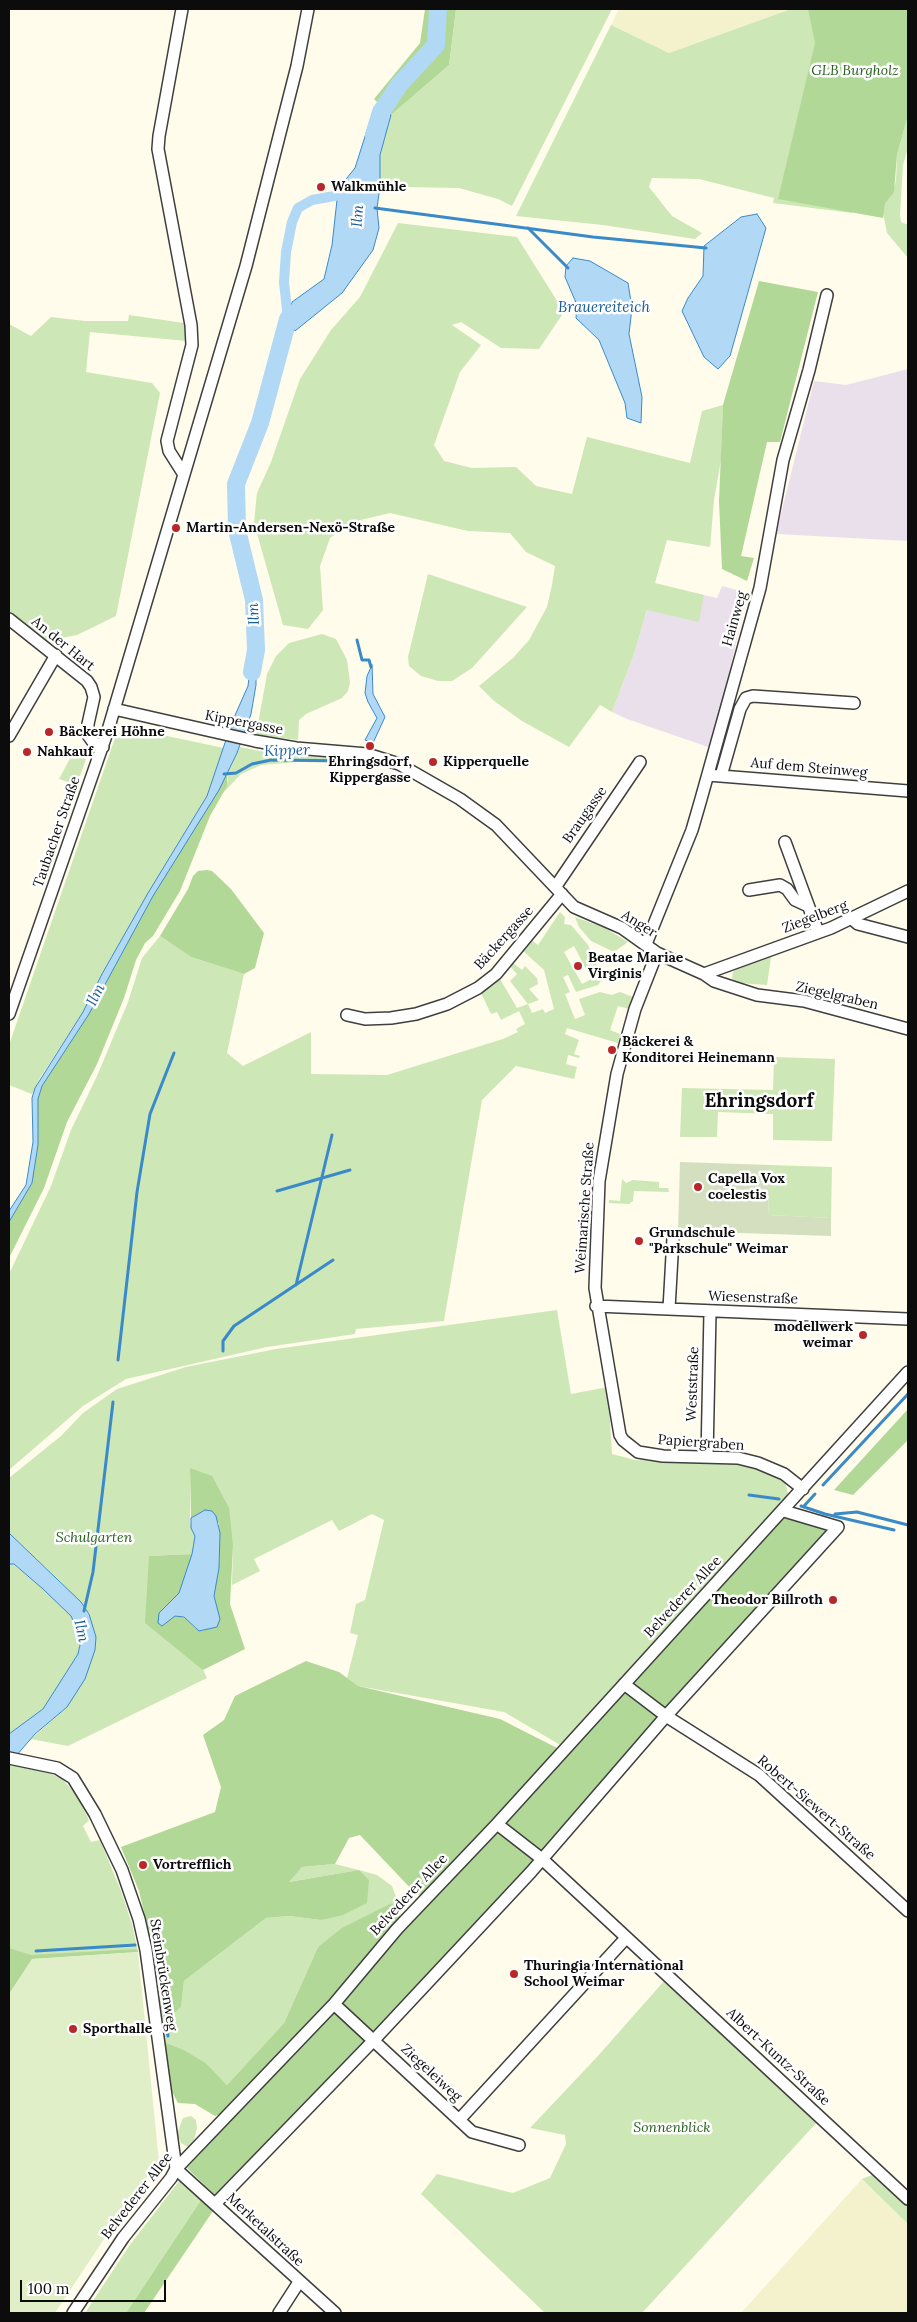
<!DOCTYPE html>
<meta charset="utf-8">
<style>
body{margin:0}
#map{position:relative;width:917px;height:2322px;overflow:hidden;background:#fffceb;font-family:Lora,serif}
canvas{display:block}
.frame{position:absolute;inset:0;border:10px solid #0c0c0c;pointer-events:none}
.scale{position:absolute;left:20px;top:2280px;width:146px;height:22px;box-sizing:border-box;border:2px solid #0c0c0c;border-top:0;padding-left:6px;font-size:15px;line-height:18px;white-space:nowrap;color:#0c0c0c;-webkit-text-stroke:4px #fff;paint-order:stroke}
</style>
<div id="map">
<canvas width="917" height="2322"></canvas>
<div class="frame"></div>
<div class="scale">100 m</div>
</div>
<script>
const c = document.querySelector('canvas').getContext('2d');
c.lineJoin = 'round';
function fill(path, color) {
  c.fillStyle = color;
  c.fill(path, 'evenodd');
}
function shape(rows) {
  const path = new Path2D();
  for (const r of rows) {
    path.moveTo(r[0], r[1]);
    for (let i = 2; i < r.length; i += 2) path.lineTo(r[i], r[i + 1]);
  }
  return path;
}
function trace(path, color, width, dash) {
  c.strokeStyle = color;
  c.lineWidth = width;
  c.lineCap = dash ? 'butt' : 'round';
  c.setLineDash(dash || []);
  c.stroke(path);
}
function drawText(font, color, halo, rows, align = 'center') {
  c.font = font + ' Lora,serif';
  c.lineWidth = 5;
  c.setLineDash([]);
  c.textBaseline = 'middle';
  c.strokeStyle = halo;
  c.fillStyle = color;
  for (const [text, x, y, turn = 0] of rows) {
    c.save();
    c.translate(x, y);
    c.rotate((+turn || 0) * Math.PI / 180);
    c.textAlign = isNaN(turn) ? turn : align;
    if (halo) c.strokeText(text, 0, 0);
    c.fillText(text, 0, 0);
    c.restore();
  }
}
const industrial = shape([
 [908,369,908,541,776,534,814,381,846,385],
 [655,584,717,598,722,586,748,593,711,748,627,719,612,712,634,654]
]);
const farmland = shape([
 [619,9,791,9,669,53,611,25],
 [862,2179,908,2224,908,2313,741,2313]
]);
const green = shape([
 [456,9,612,9,512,206,498,199,459,188,408,187,387,192,380,187,380,155,391,115,449,65],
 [791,9,808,9,812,19,908,9,852,213,773,203,774,198,699,179,652,178,649,187,672,216,702,233,695,239,603,225,516,216,611,25,669,53],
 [908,115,908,148,903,165,900,215,901,222,908,225,908,258,887,233,883,213,885,204,891,196,896,181,897,155],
 [398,223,517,237,564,312,539,349,501,348,461,322,452,325,481,345,460,372,434,445,444,461,472,468,516,467,536,486,572,494,587,437,690,463,702,411,723,405,721,460,714,500,710,547,667,540,655,583,704,595,699,622,647,610,634,654,612,712,600,705,569,747,522,721,494,701,479,686,513,658,529,640,547,607,552,585,555,566,526,552,510,533,468,531,390,513,352,522,330,538,320,566,323,610,308,629,283,625,254,523,257,493,271,462,300,379,331,330,360,297],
 [129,315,184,323,187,341,90,332,86,372,152,383,160,393,116,616,77,635,61,638,53,644,39,638,9,612,9,324,31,336,51,317,85,321,128,321],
 [428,574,527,607,472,668,452,681,438,681,421,676,409,666,408,657],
 [322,634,336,639,347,660,350,682,348,691,342,698,306,714,299,720,298,740,256,735,267,674,276,656,289,643],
 [129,728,224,748,207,796,148,893,102,974,83,1012,40,1078,32,1094,9,1085,9,1045,116,735],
 [240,747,275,754,355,760,354,763,297,762,261,765,241,774,223,793,228,780,227,774],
 [74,751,86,759,74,793,70,789,71,783,59,779],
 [560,912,565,917,564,924,571,925,588,945,603,978,598,985,576,992,568,975,563,977,570,992,565,994,575,1019,585,1015,579,999,600,992,612,995,620,992,633,997,629,1009,618,1006,610,1030,620,1034,618,1043,567,1028,565,1034,579,1040,574,1054,580,1056,579,1058,568,1055,566,1064,577,1067,574,1079,516,1066,482,1100,444,1321,356,1329,355,1334,267,1347,126,1379,83,1406,9,1470,9,1274,51,1186,71,1130,97,1076,128,1002,142,958,160,936,191,957,244,974,227,1053,243,1066,311,1032,311,1074,387,1075,503,1039,518,1032,516,1029,525,1024,519,1011,501,1020,497,1012,491,1014,481,993,500,979,517,1008,528,1004,510,981,517,974,509,965,512,962,522,970,525,966,537,978,538,984,529,989,539,1000,528,1004,532,1013,543,1009,545,1013,554,1009,544,970,522,950,531,940,538,945],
 [574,946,591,979,582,984,564,952],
 [575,917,605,928,628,942,614,952,591,941,579,927],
 [771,957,767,985,740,983,732,979,733,972,735,970],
 [774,1057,835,1059,832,1141,773,1140,773,1114,718,1112,717,1137,680,1137,682,1088,773,1090],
 [770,1165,832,1167,831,1218,768,1215],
 [622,1179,626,1183,633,1180,659,1182,659,1188,668,1188,669,1192,634,1191,633,1201,629,1204,609,1203,609,1200,620,1201],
 [557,1310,571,1394,608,1387,612,1454,635,1460,738,1463,768,1471,785,1481,788,1494,782,1504,562,1746,504,1712,358,1686,347,1678,358,1635,350,1633,356,1604,365,1600,384,1520,372,1514,339,1531,332,1520,254,1559,260,1571,232,1585,233,1546,190,1469,190,1523,195,1536,192,1554,149,1556,207,1678,68,1746,31,1739,67,1707,74,1694,90,1614,60,1581,9,1533,9,1478,61,1436,83,1413,117,1389,186,1367,276,1349],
 [9,1564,13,1564,44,1589,71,1616,78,1631,80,1645,78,1654,43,1709,9,1734],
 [9,1764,51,1774,62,1779,76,1794,89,1820,83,1826,91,1842,100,1840,121,1891,132,1924,138,1952,33,1959,9,1994],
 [335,1864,359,1870,377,1875,392,1886,401,1911,392,1903,318,1947,284,2023,227,2085,206,2063,184,2050,164,2042,162,2014,170,2017,181,2007,184,1981,266,1918,289,1916,321,1920,360,1870,288,1882,302,1867],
 [664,1981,819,2120,642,2313,545,2313,421,2194,437,2174,513,2193,550,2178,566,2144,565,2135,530,2128,597,2057],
 [191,2116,196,2120,197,2128,194,2140,188,2147,181,2143,177,2134,183,2118],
 [872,2175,879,2178,908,2204,908,2224,862,2179],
 [180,2180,201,2200,126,2313,85,2313,129,2246]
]);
const forest = shape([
 [425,9,456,9,449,65,391,115,374,99,420,43],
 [808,9,908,9,908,115,897,155,894,192,885,204,883,218,778,199,815,43],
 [759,281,818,292,780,442,767,442,741,556,754,558,747,581,722,569,719,501,723,405],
 [227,774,227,786,210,816,180,891,153,936,145,943,136,960,124,998,97,1064,67,1122,44,1188,9,1258,9,1222,32,1183,38,1145,38,1099,42,1086,89,1014,153,896],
 [207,870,212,871,231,889,264,933,255,968,244,974,191,957,160,936,188,889,193,876,198,871],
 [908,1409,908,1440,853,1495,834,1490],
 [190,1468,212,1476,229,1508,233,1546,230,1604,245,1649,203,1670,145,1623,149,1556,192,1554,179,1593,162,1609,158,1623,163,1626,175,1616,180,1616,188,1620,195,1628,202,1631,207,1628,213,1628,218,1612,214,1596,220,1556,219,1523,205,1510,191,1518],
 [784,1515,834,1529,535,1862,217,2197,187,2168],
 [306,1661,339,1672,358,1686,500,1719,559,1749,426,1895,417,1895,360,1835,349,1838,335,1864,302,1867,289,1882,359,1870,369,1880,367,1903,343,1915,321,1920,289,1916,266,1918,184,1981,181,2007,170,2017,162,2014,153,1950,139,1891,121,1847,215,1812,221,1787,203,1735,224,1720,235,1696],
 [392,1903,401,1911,397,1929,334,2004,223,2113,215,2116,195,2104,178,2103,171,2090,164,2042,184,2050,206,2063,227,2085,284,2023,318,1947,342,1928],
 [9,1948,31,1955,137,1949,138,1952,32,1959,9,1994],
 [201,2200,213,2211,144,2313,126,2313]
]);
const cemetery = shape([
 [680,1162,770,1165,768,1215,831,1218,831,1236,678,1231]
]);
const pitch = shape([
 [138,1952,159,2162,136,2191,55,2313,9,2313,9,1994,32,1959]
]);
const water = shape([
 [374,108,391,115,380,155,380,187,377,208,379,228,373,250,342,293,295,331,288,319,292,302,324,279,332,245,337,200,342,184,355,168,374,108],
 [757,214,766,228,730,356,718,369,704,357,682,311,688,298,703,276,704,246,741,217,757,214],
 [573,258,590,261,628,283,632,308,629,334,642,397,641,423,627,418,625,403,599,340,576,318,577,305,565,277,566,266,573,258],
 [256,650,256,685,251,714,237,753,219,790,153,896,89,1014,42,1086,38,1099,38,1145,32,1183,9,1222,9,1211,26,1185,33,1142,32,1098,35,1088,83,1012,102,974,148,893,207,796,232,722,248,686,251,660,256,650],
 [372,665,373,694,385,717,373,743,365,740,377,718,368,702,365,693,367,676,372,665],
 [205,1510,212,1511,216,1516,220,1533,219,1568,214,1596,220,1619,217,1627,199,1631,184,1617,175,1616,162,1626,158,1623,159,1613,179,1593,192,1554,195,1536,191,1528,191,1518,205,1510],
 [9,1533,81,1602,89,1614,96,1637,95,1650,85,1679,67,1707,35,1734,9,1764,9,1734,43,1709,78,1654,80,1645,78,1631,71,1616,43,1589,14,1564,9,1564,9,1533]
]);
const stream = shape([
 [375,208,593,237,706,248],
 [528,228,568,268],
 [357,640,362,660,369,660,371,667],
 [224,774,236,773,252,764,271,760,355,761],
 [277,1191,350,1170],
 [296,1285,332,1135],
 [223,1351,223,1341,234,1326,333,1260],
 [118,1360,137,1192,150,1114,174,1053],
 [823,1485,908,1394],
 [749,1495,779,1499],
 [801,1506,825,1514,894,1530],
 [804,1506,815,1494],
 [835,1514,857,1512,908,1525],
 [84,1611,93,1572,113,1402],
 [155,1942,157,1946,168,2036],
 [36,1951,135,1945]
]);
const canal = shape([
 [288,319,284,282,286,252,292,222,298,208,312,200,351,193]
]);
const river = shape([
 [374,135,381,112,399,85,436,45,438,9],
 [252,672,256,650,254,600,237,530,236,484,260,423,288,319,307,304]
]);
const minor = shape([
 [182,9,159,136,158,149,191,325,192,345,167,441,169,451,183,473],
 [9,619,87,681,91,687,94,697,88,724,88,735,93,742,103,747],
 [114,709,255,741,296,748,367,754,399,764,460,799,496,825,574,907,622,928,657,953,704,974,714,981,757,995,804,1001,908,1029],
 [9,736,56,655],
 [708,775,908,791],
 [721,776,740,709,746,698,753,696,854,703],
 [785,842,818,932],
 [556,886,640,762],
 [749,890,780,885,787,889,795,900,808,906],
 [852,919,858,924,908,937],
 [646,944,692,830,701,799,760,588,783,460,809,370,827,295],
 [657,953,635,1009,617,1074,599,1181,595,1288,620,1435,623,1440,638,1452,663,1456,738,1458,758,1463,784,1474,803,1489],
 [704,974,831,928,908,891],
 [9,1014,108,730,246,266,297,66,308,9],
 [347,1015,365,1019,391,1018,416,1014,447,1004,478,988,496,974,562,894],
 [596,1306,908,1319],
 [669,1309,673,1238],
 [707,1457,710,1312],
 [624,1684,666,1716,759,1775,908,1911],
 [9,1758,57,1768,73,1778,95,1814,122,1870,139,1919,146,1950,176,2169],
 [497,1824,542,1859,908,2199],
 [334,2004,472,2132,519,2145],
 [459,2120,626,1938],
 [176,2169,335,2313],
 [215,2204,374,2040,531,1872,666,1716,838,1527,784,1511],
 [73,2313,123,2238,171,2178,176,2169,334,2004,397,1929,497,1824,908,1372],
 [279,2313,299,2282]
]);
const markers = [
 [321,187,5,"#b82828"],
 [176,528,5,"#b82828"],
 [49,732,5,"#b82828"],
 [370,746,5,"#b82828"],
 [27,752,5,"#b82828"],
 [433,762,5,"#b82828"],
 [578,966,5,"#b82828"],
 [612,1050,5,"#b82828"],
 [698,1187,5,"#b82828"],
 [639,1241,5,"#b82828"],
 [863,1335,5,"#b82828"],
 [833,1600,5,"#b82828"],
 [143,1865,5,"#b82828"],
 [514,1974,5,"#b82828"],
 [73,2029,5,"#b82828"]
];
const parkNames = [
 ["GLB Burgholz",855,71],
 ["Schulgarten",94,1538],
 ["Sonnenblick",672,2128]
];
const poiNames = [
 ["Walkmühle",331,187],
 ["Martin-Andersen-Nexö-Straße",186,528],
 ["Bäckerei Höhne",59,732],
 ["Nahkauf",37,752],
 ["Ehringsdorf,",370,762,"center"],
 ["Kippergasse",370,778,"center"],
 ["Kipperquelle",443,762],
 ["Beatae Mariae",588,958],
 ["Virginis",588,974],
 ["Bäckerei &",622,1042],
 ["Konditorei Heinemann",622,1058],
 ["Capella Vox",708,1179],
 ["coelestis",708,1195],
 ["Grundschule",649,1233],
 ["\"Parkschule\" Weimar",649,1249],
 ["modellwerk",853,1327,"right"],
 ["weimar",853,1343,"right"],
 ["Theodor Billroth",823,1600,"right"],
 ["Vortrefflich",153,1865],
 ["Thuringia International",524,1966],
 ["School Weimar",524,1982],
 ["Sporthalle",83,2029]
];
const streetNames = [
 ["Hainweg",735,619,-74],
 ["An der Hart",63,644,39],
 ["Kippergasse",244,723,11],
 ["Auf dem Steinweg",809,768,5],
 ["Braugasse",585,815,-55],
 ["Taubacher Straße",57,832,-71],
 ["Ziegelberg",815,917,-21],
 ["Anger",639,924,32],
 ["Bäckergasse",504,938,-48],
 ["Ziegelgraben",837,996,13],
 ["Weimarische Straße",585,1208,-86],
 ["Wiesenstraße",753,1298,2],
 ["Weststraße",693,1384,-88],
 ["Papiergraben",701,1443,4],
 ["Belvederer Allee",683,1597,-47],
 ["Robert-Siewert-Straße",816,1808,41],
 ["Belvederer Allee",409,1895,-47],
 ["Steinbrückenweg",163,1975,81],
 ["Albert-Kuntz-Straße",778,2057,43],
 ["Ziegeleiweg",431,2073,43],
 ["Belvederer Allee",137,2196,-52],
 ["Merketalstraße",265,2230,43]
];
const waterNames = [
 ["Ilm",358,216,-86],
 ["Brauereiteich",604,308],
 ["Ilm",254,614,-94],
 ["Kipper",287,751,-2],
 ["Ilm",96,995,-63],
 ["Ilm",81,1631,77]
];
const districtNames = [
 ["Ehringsdorf",759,1102]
];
fill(industrial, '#eae0eb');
fill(farmland, '#f3f2cc');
fill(green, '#cee7b6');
fill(forest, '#b1d896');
fill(cemetery, '#d3dfbe');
fill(pitch, '#e0efc8');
fill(water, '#b1d8f4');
trace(water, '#3a8aca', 1);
trace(stream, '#3a8aca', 3);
trace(canal, '#b1d8f4', 10);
trace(river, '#b1d8f4', 18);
trace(minor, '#3f3f3f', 14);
trace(minor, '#fff', 11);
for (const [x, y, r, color] of markers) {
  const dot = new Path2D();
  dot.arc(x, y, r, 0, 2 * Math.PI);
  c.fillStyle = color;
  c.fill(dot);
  trace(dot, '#fff', 2);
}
drawText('italic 14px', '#29611e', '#fff', parkNames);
drawText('bold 14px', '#0c0c0c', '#fff', poiNames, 'left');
drawText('14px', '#0c0c0c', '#fff', streetNames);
drawText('italic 15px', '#195c9a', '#fff', waterNames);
drawText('bold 19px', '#0c0c0c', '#fff', districtNames);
</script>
